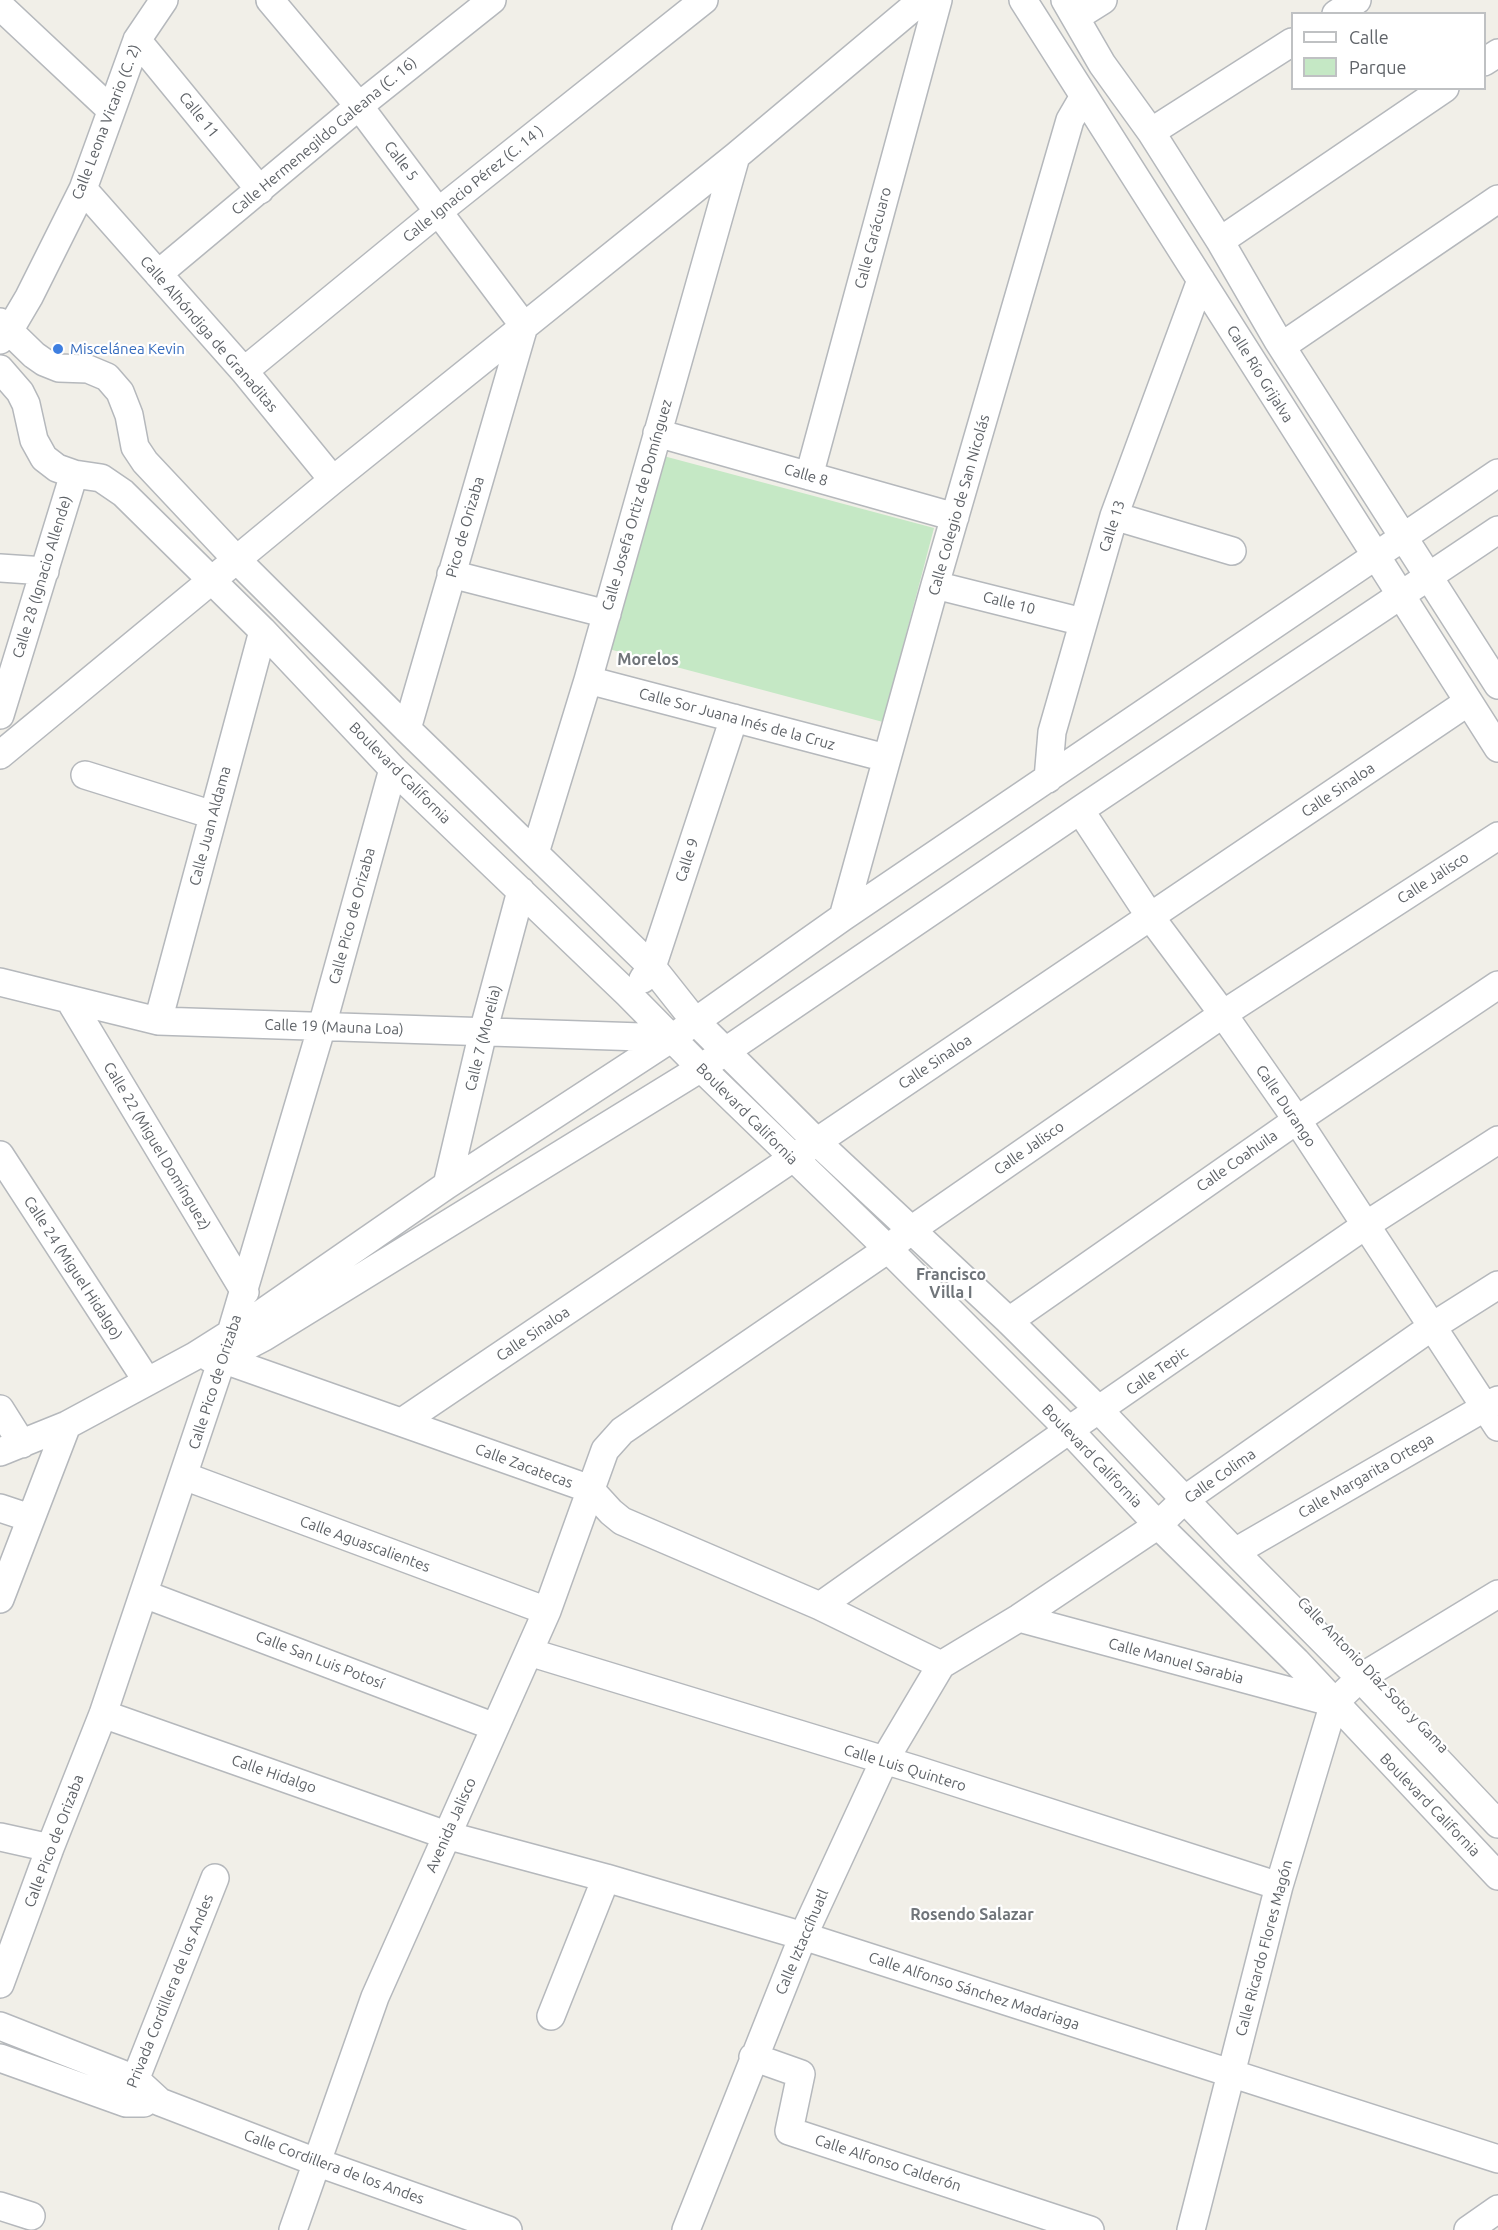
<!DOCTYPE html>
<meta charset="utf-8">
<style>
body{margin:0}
#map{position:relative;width:1498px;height:2230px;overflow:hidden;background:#f1efe8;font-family:Ubuntu,sans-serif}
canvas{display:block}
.legend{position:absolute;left:1291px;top:12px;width:195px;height:78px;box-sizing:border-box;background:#fff;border:2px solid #bfc1c3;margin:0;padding:8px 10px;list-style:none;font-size:18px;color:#5f6368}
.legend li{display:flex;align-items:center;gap:12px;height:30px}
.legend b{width:30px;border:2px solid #bfc1c3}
</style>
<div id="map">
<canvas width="1498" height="2230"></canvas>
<ul class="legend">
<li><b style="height:8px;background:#fff"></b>Calle</li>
<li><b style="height:16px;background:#c5e8c5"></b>Parque</li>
</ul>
</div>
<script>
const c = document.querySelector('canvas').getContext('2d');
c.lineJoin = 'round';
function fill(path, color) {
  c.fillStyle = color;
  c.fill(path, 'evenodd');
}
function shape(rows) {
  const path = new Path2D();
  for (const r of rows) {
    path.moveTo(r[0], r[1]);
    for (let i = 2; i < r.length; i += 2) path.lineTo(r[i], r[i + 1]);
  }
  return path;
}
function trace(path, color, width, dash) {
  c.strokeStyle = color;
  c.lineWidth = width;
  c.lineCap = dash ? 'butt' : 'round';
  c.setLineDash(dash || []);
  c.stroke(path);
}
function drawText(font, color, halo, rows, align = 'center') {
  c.font = font + ' Ubuntu,sans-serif';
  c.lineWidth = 4.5;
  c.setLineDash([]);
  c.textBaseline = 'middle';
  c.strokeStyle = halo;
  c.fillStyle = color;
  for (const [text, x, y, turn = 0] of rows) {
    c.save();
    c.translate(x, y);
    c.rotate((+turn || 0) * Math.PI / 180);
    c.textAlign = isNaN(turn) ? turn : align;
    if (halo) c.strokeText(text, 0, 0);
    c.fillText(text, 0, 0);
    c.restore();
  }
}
const green = shape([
 [656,454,934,528,883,722,605,648]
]);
const minor = shape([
 [270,0,359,106,524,326,407,729],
 [1023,0,1498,748],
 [1065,0,1102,64,1151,132,1220,241,1278,341,1498,685],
 [0,6,111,110],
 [1336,14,1357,0],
 [1076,17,1103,0],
 [137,40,260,190],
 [1484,62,1498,53],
 [1151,132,1292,42],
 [83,189,244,371,333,480],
 [1220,241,1445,88],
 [158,274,359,106,492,0],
 [0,322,34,355,44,362,59,368,88,369,107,377,120,392,129,415,135,447,145,462,238,561,407,729,652,967,694,1020,817,1142,1009,1321,1100,1411,1235,1552,1360,1678,1498,1824],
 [0,340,9,331,29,297,83,189,137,40,164,0],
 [1282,346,1498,199],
 [0,369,20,392,26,404,34,440,44,458,57,468,74,474,101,478,123,493,263,631,393,769,628,994,701,1068,888,1249,1069,1430,1158,1525,1296,1661,1498,1876],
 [244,371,439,211,704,0],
 [657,433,955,517],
 [809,476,938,0],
 [1114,516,1232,551],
 [0,568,45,571],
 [451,574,607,614],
 [935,585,1083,622],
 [588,680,886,758],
 [0,715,74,474],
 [0,755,333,480,736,156,922,0],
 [85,775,213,815],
 [1048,779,1052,732,1114,516,1201,280],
 [1080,810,1149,915,1223,1014,1297,1120,1498,1427],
 [535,853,588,680,736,156],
 [843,917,935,585,1070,120,1084,96],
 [643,979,652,967,734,718],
 [0,982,158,1021,672,1038],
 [69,999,245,1292],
 [158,1021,263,631],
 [0,1155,147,1381],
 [447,1185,483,1032,521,891],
 [1009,1321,1297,1120,1498,985],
 [210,1358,222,1359,590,1489,611,1512,622,1521,820,1606,941,1665],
 [222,1359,264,1337,701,1068,1080,810,1498,530],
 [0,1409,22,1444],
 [402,1422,1468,702],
 [0,1452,67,1425,195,1356,252,1320,447,1185,672,1038,843,917,1498,473],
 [184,1476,547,1611],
 [0,1508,30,1518],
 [1235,1552,1498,1400],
 [144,1594,495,1727],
 [0,1599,67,1425],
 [820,1606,1069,1430,1366,1225,1498,1140],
 [1019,1618,1334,1703],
 [529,1652,917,1770,1279,1886],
 [103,1714,446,1835,606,1878,803,1936,1498,2159],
 [0,1837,50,1848],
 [0,1984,50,1848,103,1714,231,1333,322,1026,393,769],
 [551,2016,606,1878],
 [0,2026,135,2079,160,2102,316,2162,508,2230],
 [753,2057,801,2074,789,2131,1090,2230],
 [0,2058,126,2103,144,2103],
 [126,2103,215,1878],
 [0,2206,31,2216],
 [293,2230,375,1997,547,1611,605,1450,622,1431,888,1249,911,1230,1223,1014,1498,836],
 [686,2230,803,1936,884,1761,941,1665,1019,1618,1158,1525,1184,1500,1433,1326,1498,1285],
 [1191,2230,1279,1886,1334,1703,1360,1678,1498,1594],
 [1468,2230,1498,2209]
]);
const markers = [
 [58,349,6,"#3f7fe0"]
];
const streetNames = [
 ["Calle 11",199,115,51],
 ["Calle Leona Vicario (C. 2)",106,122,-69],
 ["Calle Hermenegildo Galeana (C. 16)",324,136,-40],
 ["Calle 5",401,161,53],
 ["Calle Ignacio Pérez (C. 14 )",473,184,-39],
 ["Calle Carácuaro",873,238,-75],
 ["Calle Alhóndiga de Granaditas",209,334,49],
 ["Calle Río Grijalva",1260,374,58],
 ["Calle 8",806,475,16],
 ["Calle Josefa Ortiz de Domínguez",637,505,-74],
 ["Calle Colegio de San Nicolás",959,505,-74],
 ["Calle 13",1112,526,-72],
 ["Pico de Orizaba",465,527,-74],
 ["Calle 28 (Ignacio Allende)",42,577,-73],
 ["Calle 10",1009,603,14],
 ["Calle Sor Juana Inés de la Cruz",737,719,15],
 ["Boulevard California",400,773,45],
 ["Calle Sinaloa",1338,790,-34],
 ["Calle Juan Aldama",210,826,-75],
 ["Calle 9",687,860,-72],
 ["Calle Jalisco",1433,878,-33],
 ["Calle Pico de Orizaba",352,916,-75],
 ["Calle 19 (Mauna Loa)",334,1027,2],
 ["Calle 7 (Morelia)",483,1038,-76],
 ["Calle Sinaloa",935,1062,-34],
 ["Calle Durango",1286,1106,56],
 ["Boulevard California",747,1114,45],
 ["Calle 22 (Miguel Domínguez)",157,1146,59],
 ["Calle Jalisco",1029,1148,-35],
 ["Calle Coahuila",1237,1161,-35],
 ["Calle 24 (Miguel Hidalgo)",73,1268,57],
 ["Calle Sinaloa",533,1334,-34],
 ["Calle Tepic",1157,1371,-35],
 ["Calle Pico de Orizaba",215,1382,-72],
 ["Boulevard California",1092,1456,46],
 ["Calle Zacatecas",524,1466,20],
 ["Calle Colima",1220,1476,-35],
 ["Calle Margarita Ortega",1366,1476,-30],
 ["Calle Aguascalientes",365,1544,20],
 ["Calle San Luis Potosí",320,1660,21],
 ["Calle Manuel Sarabia",1176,1661,15],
 ["Calle Antonio Díaz Soto y Gama",1373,1675,46],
 ["Calle Luis Quintero",905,1768,17],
 ["Calle Hidalgo",274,1774,19],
 ["Boulevard California",1430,1805,46],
 ["Avenida Jalisco",451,1825,-66],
 ["Calle Pico de Orizaba",54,1841,-69],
 ["Calle Iztaccíhuatl",802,1942,-67],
 ["Calle Ricardo Flores Magón",1264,1948,-75],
 ["Privada Cordillera de los Andes",170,1991,-68],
 ["Calle Alfonso Sánchez Madariaga",974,1991,18],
 ["Calle Alfonso Calderón",888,2163,18],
 ["Calle Cordillera de los Andes",334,2167,20]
];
const shopNames = [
 ["Miscelánea Kevin",70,349]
];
const neighbourhoodNames = [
 ["Morelos",648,660],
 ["Francisco",951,1275],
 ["Villa I",951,1293],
 ["Rosendo Salazar",972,1915]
];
fill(green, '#c5e8c5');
trace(minor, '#b5b8bc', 30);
trace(minor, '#fff', 27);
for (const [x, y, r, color] of markers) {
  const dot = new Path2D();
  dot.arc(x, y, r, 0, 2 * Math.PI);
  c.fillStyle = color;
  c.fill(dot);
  trace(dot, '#fff', 2);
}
drawText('15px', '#5f6368', '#fff', streetNames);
drawText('15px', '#366cbe', '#fff', shopNames, 'left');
drawText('bold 16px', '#70757a', '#fff', neighbourhoodNames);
</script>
